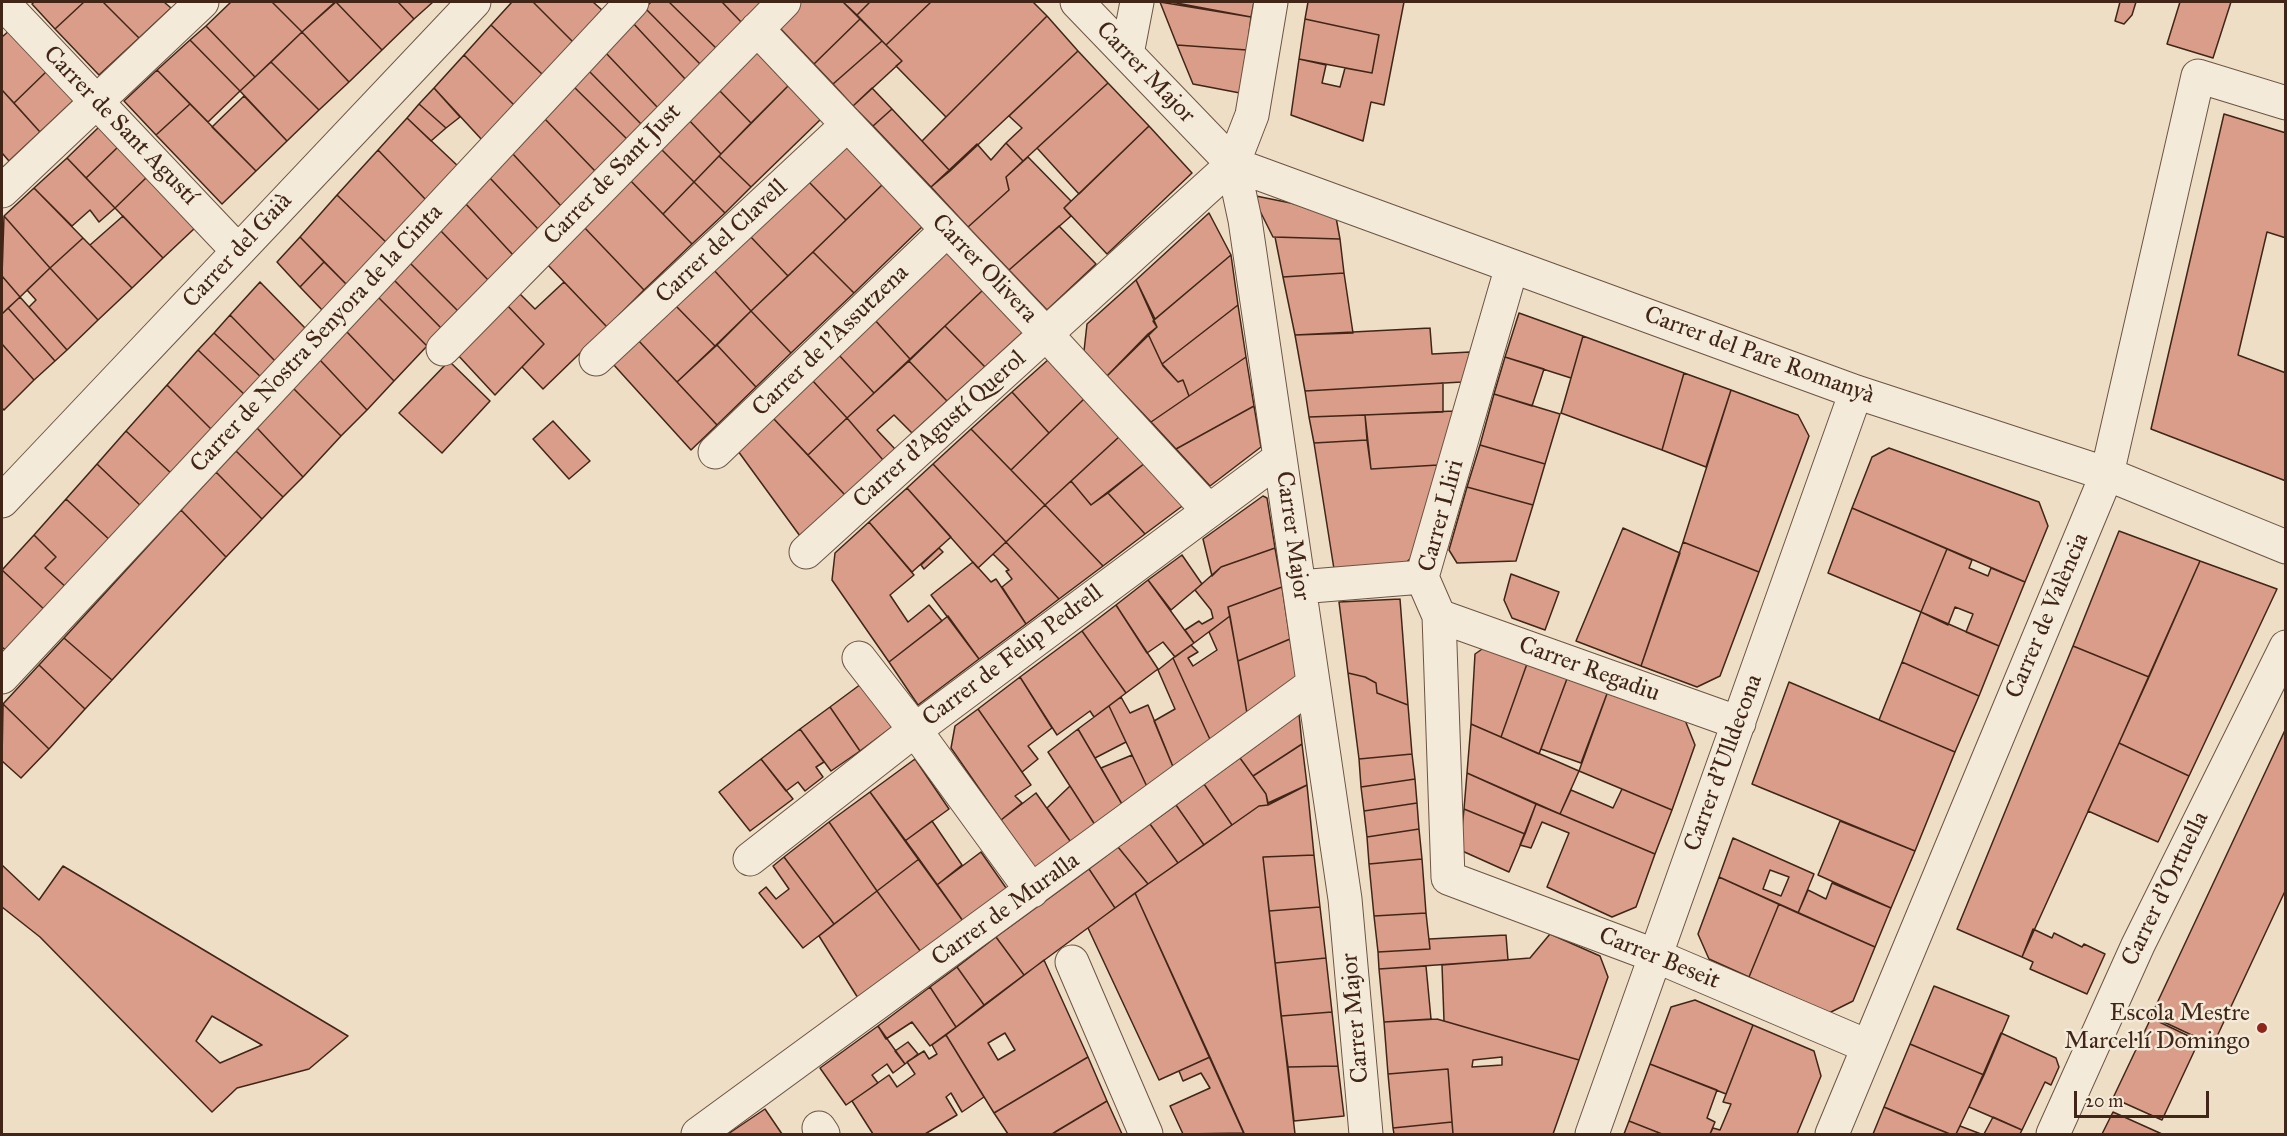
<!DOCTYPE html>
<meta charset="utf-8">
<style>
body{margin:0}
#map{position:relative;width:2287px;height:1136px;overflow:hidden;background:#eddec5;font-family:"IM FELL Great Primer",serif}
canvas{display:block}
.frame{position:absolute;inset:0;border:3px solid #412617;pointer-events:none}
.scale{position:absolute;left:2074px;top:1091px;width:135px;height:27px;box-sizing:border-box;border:3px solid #412617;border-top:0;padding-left:8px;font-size:18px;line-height:21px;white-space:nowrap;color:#412617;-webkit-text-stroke:4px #f3ead9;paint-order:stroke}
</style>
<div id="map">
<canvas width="2287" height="1136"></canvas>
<div class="frame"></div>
<div class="scale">20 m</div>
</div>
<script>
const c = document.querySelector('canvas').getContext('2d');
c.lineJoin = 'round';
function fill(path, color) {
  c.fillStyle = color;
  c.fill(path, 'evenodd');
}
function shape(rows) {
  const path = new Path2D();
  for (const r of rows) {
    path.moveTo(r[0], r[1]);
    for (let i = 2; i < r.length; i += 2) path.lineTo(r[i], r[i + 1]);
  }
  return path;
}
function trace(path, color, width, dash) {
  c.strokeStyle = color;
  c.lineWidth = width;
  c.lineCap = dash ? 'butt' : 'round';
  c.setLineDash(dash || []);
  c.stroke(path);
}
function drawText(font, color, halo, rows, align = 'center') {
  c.font = font + ' "IM FELL Great Primer",serif';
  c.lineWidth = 5;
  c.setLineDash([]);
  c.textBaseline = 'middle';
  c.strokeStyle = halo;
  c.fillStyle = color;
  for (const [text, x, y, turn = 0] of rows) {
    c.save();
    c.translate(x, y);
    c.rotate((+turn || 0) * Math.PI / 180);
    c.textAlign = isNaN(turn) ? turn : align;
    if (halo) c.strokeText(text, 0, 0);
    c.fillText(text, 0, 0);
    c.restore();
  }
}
const building = shape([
 [34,2,84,2,55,29,32,4,34,2],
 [84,2,103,2,139,38,99,75,55,29,84,2],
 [103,2,164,2,171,8,139,38,103,2],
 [231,2,272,2,302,32,255,77,206,26,231,2],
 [272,2,335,2,302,32,272,2],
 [336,2,398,2,414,19,382,50,336,2],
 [336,2,382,50,349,82,302,32,336,2],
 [398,2,433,2,414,19,398,2],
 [512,2,533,2,573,42,543,75,491,25,512,2],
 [533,2,593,2,602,10,573,42,533,2],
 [651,2,669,2,718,50,702,66,645,8,651,2],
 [669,2,722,2,743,24,718,50,669,2],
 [722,2,766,2,743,24,722,2],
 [801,2,843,2,860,19,814,64,777,25,801,2],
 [843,2,870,2,857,15,843,2],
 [870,2,931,2,886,45,857,15,870,2],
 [931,2,1033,2,1047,16,946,117,896,66,902,61,886,45,931,2],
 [1160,2,1251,17,1247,50,1177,45,1160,2],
 [1171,2,1254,2,1251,17,1171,2],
 [1308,2,1404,2,1384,105,1371,102,1363,141,1291,115,1299,59,1326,65,1322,83,1340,87,1345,68,1372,73,1379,35,1305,19,1308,2],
 [2120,2,2136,2,2132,15,2124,24,2115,21,2120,2],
 [2180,2,2231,2,2213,58,2167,44,2180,2],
 [645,8,702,66,687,81,632,22,645,8],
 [1047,16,1078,51,950,171,922,141,1047,16],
 [860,19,882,41,833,84,814,64,860,19],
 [1305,19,1379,35,1372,73,1299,59,1305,19],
 [632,22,687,81,659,109,605,52,632,22],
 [491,25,543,75,515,106,464,55,491,25],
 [206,26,255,77,240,91,190,40,206,26],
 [10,30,48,70,14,103,2,90,2,37,10,30],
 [302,32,349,82,319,110,271,62,302,32],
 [190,40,240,91,208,122,157,70,190,40],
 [882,41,902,61,853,106,833,84,882,41],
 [1177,45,1247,50,1240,93,1193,84,1177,45],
 [754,47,789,85,751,123,716,87,754,47],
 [1078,51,1108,83,1023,161,1006,143,1022,128,1009,116,1078,51],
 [605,52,659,109,643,126,588,70,605,52],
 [464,55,515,106,483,141,434,88,464,55],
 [271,62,319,110,287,141,240,91,271,62],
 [48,70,75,99,40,132,14,103,48,70],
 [157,70,190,104,156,135,124,101,157,70],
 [588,70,643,126,628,140,573,86,588,70],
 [1108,83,1149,126,1079,194,1037,148,1108,83],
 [789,85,821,119,751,187,719,156,789,85],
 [573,86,628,140,596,172,544,118,573,86],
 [716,87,751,123,721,154,686,117,716,87],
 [434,88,460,117,446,128,419,104,434,88],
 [872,88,892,109,873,126,853,106,872,88],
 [2,90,40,132,9,161,2,153,2,90],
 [244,96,287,141,256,171,212,127,244,96],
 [190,104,256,171,222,204,156,135,190,104],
 [419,104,446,128,431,141,407,118,419,104],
 [892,109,950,171,931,187,873,126,892,109],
 [2224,114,2286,133,2286,238,2267,232,2238,355,2286,373,2286,481,2151,429,2224,114],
 [686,117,721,154,694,182,658,146,686,117],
 [407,118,459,167,428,202,378,150,407,118],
 [544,118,596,172,562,207,512,153,544,118],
 [100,126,119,146,86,178,67,158,100,126],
 [1149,126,1192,173,1107,254,1064,208,1149,126],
 [1006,143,1023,161,1006,177,1009,190,968,227,931,187,977,144,991,160,1006,143],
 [845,144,883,184,846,220,807,180,845,144],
 [119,146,148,176,115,208,86,178,119,146],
 [658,146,694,182,663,214,627,177,658,146],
 [378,150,428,202,389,245,337,195,378,150],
 [512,153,562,207,539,230,489,177,512,153],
 [719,156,751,187,725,213,694,182,719,156],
 [1028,157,1071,201,1064,208,1071,216,1009,270,968,227,1009,190,1006,177,1028,157],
 [67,158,115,208,99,222,90,210,72,226,34,188,67,158],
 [148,176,196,227,163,258,115,208,148,176],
 [489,177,539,230,514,256,465,203,489,177],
 [627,177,692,244,644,290,582,225,627,177],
 [807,180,846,220,788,276,749,235,807,180],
 [694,182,725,213,692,244,663,214,694,182],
 [883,184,923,226,854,293,813,252,883,184],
 [34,188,83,238,50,268,4,216,34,188],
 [337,195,389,245,349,287,300,237,337,195],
 [1256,196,1335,212,1340,239,1273,237,1254,199,1256,196],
 [465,203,514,256,490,282,440,230,465,203],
 [1209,213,1231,255,1155,319,1136,280,1209,213],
 [4,216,50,268,20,297,2,276,4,216],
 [123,216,163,258,132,288,90,245,123,216],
 [582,225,644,290,607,327,545,262,582,225],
 [1059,226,1096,264,1047,310,1009,270,1059,226],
 [440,230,490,282,460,313,410,263,440,230],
 [749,235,788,276,751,311,713,269,749,235],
 [300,237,324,262,300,287,277,262,300,237],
 [1275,237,1340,239,1344,273,1283,277,1275,237],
 [83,238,132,288,98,320,50,268,83,238],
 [945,251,983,290,910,359,874,319,945,251],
 [813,252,854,293,791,353,751,311,813,252],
 [1231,255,1238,305,1162,364,1148,334,1157,327,1153,321,1231,255],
 [324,262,349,287,325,313,300,287,324,262],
 [410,263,460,313,443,330,394,280,410,263],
 [50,268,98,320,67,350,29,307,36,300,27,290,50,268],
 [713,269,751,311,715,346,675,305,713,269],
 [1344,273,1353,333,1295,335,1283,277,1344,273],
 [2,276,20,297,2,314,2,276],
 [394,280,443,330,427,346,378,297,394,280],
 [1136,280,1157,327,1107,376,1084,351,1087,324,1136,280],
 [260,282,308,331,278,364,230,315,260,282],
 [564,282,607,327,543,389,522,367,544,344,505,303,517,291,535,309,564,282],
 [983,290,1023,332,985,367,945,326,983,290],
 [20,297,67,350,55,361,8,308,20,297],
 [378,297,427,346,394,381,346,331,378,297],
 [505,303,544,344,495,395,456,353,505,303],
 [675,305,715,346,677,382,638,340,675,305],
 [1238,305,1246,357,1189,396,1183,380,1178,382,1162,364,1238,305],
 [8,308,55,361,34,380,2,344,2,314,8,308],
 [751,311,791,353,756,387,717,345,751,311],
 [1519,313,1583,336,1571,378,1505,357,1519,313],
 [230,315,278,364,263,379,214,333,230,315],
 [874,319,910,359,874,393,838,354,874,319],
 [945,326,985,367,947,401,909,361,945,326],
 [1430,328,1432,354,1470,352,1462,382,1305,391,1295,335,1430,328],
 [346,331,394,381,367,410,320,360,346,331],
 [214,333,263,379,247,397,198,350,214,333],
 [1148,334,1163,366,1178,382,1183,380,1189,396,1151,422,1107,376,1148,334],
 [1583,336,1684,373,1662,450,1561,413,1583,336],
 [638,340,717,425,691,450,613,364,638,340],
 [2,344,34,380,4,410,2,408,2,344],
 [717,345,756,387,717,425,677,382,717,345],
 [198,350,247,397,214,432,167,385,198,350],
 [838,354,874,393,847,418,812,380,838,354],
 [1246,357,1254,406,1176,449,1151,422,1246,357],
 [1505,357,1544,369,1532,406,1494,394,1505,357],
 [1049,359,1085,398,1049,433,1012,392,1049,359],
 [320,360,367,410,341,436,293,388,320,360],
 [449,361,490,401,442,453,399,413,449,361],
 [909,361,947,401,912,433,894,415,877,430,895,449,883,460,847,418,909,361],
 [1684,373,1731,390,1706,467,1662,450,1684,373],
 [812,380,847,418,808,455,773,418,812,380],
 [1443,383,1443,412,1309,417,1305,391,1443,383],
 [167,385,214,432,174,476,126,431,167,385],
 [293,388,341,436,303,477,257,428,293,388],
 [1731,390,1798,415,1809,436,1759,572,1683,542,1731,390],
 [1012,392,1049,433,1011,470,971,429,1012,392],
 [1494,394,1560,414,1545,464,1480,445,1494,394],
 [1085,398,1120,436,1045,505,1011,470,1085,398],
 [1254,406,1261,447,1210,486,1176,449,1254,406],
 [1454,411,1438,465,1371,469,1365,415,1454,411],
 [1365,415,1367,440,1314,443,1309,417,1365,415],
 [773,418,845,495,800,536,738,451,773,418],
 [847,418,883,460,845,495,808,455,847,418],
 [553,421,590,461,569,479,533,439,553,421],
 [257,428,303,477,283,497,236,451,257,428],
 [971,429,1045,505,1006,542,933,464,971,429],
 [126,431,174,476,143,508,97,464,126,431],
 [1120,436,1145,463,1091,505,1071,481,1120,436],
 [1367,440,1371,469,1438,465,1411,558,1401,567,1334,569,1314,443,1367,440],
 [1480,445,1545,464,1533,505,1467,487,1480,445],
 [1889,448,2039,502,2048,526,2025,582,1852,508,1872,457,1889,448],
 [236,451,283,497,262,519,216,472,236,451],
 [1145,463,1185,504,1145,534,1108,493,1145,463],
 [97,464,143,508,112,542,66,499,97,464],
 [933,464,1006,542,978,568,907,488,933,464],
 [216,472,262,519,226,557,181,510,216,472],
 [1071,481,1091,505,1108,493,1145,534,1103,566,1045,505,1071,481],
 [1467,487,1533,505,1516,561,1457,563,1449,550,1467,487],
 [907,488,951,537,912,572,869,522,907,488],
 [1263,496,1267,498,1275,548,1221,567,1212,576,1203,539,1263,496],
 [66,499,112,542,68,589,45,568,56,557,34,535,66,499],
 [1045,505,1103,566,1059,599,1006,542,1045,505],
 [1852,508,1947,549,1921,612,1828,573,1852,508],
 [181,510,226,557,112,680,64,638,181,510],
 [869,522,914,575,890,595,908,622,929,605,942,621,889,662,832,580,835,553,869,522],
 [1623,528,1680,553,1641,666,1576,641,1623,528],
 [2119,531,2200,561,2149,677,2073,646,2119,531],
 [34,535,56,557,45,568,68,589,47,612,2,570,34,535],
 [1006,542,1059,599,1026,624,1002,587,1012,579,1006,571,1009,570,993,554,1006,542],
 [1683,542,1759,572,1720,676,1697,687,1641,666,1683,542],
 [939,548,943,552,924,569,921,565,939,548],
 [1275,548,1282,587,1228,607,1230,616,1194,643,1185,630,1199,621,1202,624,1213,618,1211,610,1195,590,1221,567,1275,548],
 [1947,549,1972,560,1969,568,1988,576,1991,568,2025,582,1999,646,1966,632,1973,614,1955,607,1948,625,1921,612,1947,549],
 [1182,555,1202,584,1171,610,1148,580,1182,555],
 [2200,561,2277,589,2189,776,2119,743,2200,561],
 [973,562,991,582,996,579,1026,624,979,659,931,595,973,562],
 [2,570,47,612,9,653,2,647,2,570],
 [1511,574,1559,592,1545,630,1512,618,1504,600,1511,574],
 [1148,580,1194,643,1175,657,1163,642,1147,653,1116,605,1148,580],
 [1282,587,1290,639,1238,661,1228,607,1282,587],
 [1400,599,1408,705,1377,693,1376,683,1365,677,1348,673,1339,602,1400,599],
 [1116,605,1158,669,1126,693,1082,631,1116,605],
 [1921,612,1999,646,1979,696,1902,662,1921,612],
 [948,616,979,659,918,705,889,662,948,616],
 [1230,616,1248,719,1213,746,1173,658,1191,645,1198,652,1188,658,1193,666,1217,650,1209,632,1230,616],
 [1082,631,1126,693,1094,717,1090,711,1057,735,1020,677,1082,631],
 [64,638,112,680,85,709,39,665,64,638],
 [1290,639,1297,682,1248,719,1238,661,1290,639],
 [1488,645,1528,661,1501,737,1471,724,1475,654,1488,645],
 [2073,646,2149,677,2022,957,1957,929,2073,646],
 [1173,658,1213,746,1176,774,1154,721,1175,709,1158,670,1173,658],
 [1528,661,1568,676,1539,754,1501,737,1528,661],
 [1902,662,1979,696,1955,752,1879,720,1902,662],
 [39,665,85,709,49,749,3,704,39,665],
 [1348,673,1365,677,1376,683,1377,693,1408,705,1412,754,1359,759,1348,673],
 [1568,676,1608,691,1581,763,1541,749,1568,676],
 [1020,677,1052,728,1028,746,1038,759,1022,772,978,709,1020,677],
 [1789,682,1955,752,1915,851,1752,784,1789,682],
 [861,684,892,727,860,751,830,707,861,684],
 [1608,691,1685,720,1695,745,1672,810,1579,771,1608,691],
 [1121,697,1130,713,1148,705,1176,774,1150,793,1109,706,1121,697],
 [3,704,49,749,21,778,2,761,3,704],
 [1109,706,1126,742,1095,758,1078,729,1109,706],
 [830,707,860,751,831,771,800,729,830,707],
 [978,709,1031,785,1015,796,1022,803,1001,820,951,748,955,726,978,709],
 [1299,714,1302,744,1253,776,1240,758,1299,714],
 [1471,724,1579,771,1560,814,1467,773,1471,724],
 [2286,728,2286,889,2213,1045,2151,1016,2286,728],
 [800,729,824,762,816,767,823,777,805,791,798,782,786,791,761,759,800,729],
 [1078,729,1126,811,1099,831,1048,752,1078,729],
 [2119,743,2189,776,2158,842,2088,811,2119,743],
 [1302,744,1307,785,1268,803,1266,794,1253,776,1302,744],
 [1412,754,1415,779,1361,787,1359,759,1412,754],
 [1132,755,1150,793,1126,811,1101,768,1132,755],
 [1240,758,1266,794,1268,805,1259,806,1232,825,1204,784,1240,758],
 [761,759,793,799,750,831,719,792,761,759],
 [915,759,949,809,905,841,870,792,915,759],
 [1467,773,1536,804,1525,834,1464,809,1467,773],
 [1415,779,1417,803,1364,811,1361,787,1415,779],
 [1204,784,1232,825,1204,845,1176,805,1204,784],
 [1307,785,1314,855,1263,857,1295,1134,1244,1134,1135,893,1259,806,1268,805,1307,785],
 [1070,786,1099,831,1075,848,1047,808,1070,786],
 [1622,789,1672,810,1655,854,1560,814,1571,790,1613,808,1622,789],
 [870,792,919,859,877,891,829,822,870,792],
 [1036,793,1075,848,1040,875,1001,820,1036,793],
 [1417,803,1419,829,1367,837,1364,811,1417,803],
 [1536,804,1655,854,1636,907,1612,917,1547,887,1569,833,1542,822,1531,848,1520,845,1536,804],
 [1176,805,1204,845,1178,863,1150,824,1176,805],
 [1464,809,1525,834,1509,872,1460,850,1464,809],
 [932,821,962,865,937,885,905,841,932,821],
 [1840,821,1915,851,1891,908,1818,875,1840,821],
 [829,822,877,891,834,924,784,857,829,822],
 [1150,824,1178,863,1148,884,1118,847,1150,824],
 [1419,829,1422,859,1369,864,1367,837,1419,829],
 [1733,838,1814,874,1798,913,1719,877,1733,838],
 [1770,870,1789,877,1781,896,1763,889,1770,870],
 [1118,847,1148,884,1115,908,1089,869,1118,847],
 [981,852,1011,895,968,928,937,885,981,852],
 [1314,855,1320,907,1269,911,1263,857,1314,855],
 [784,857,834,924,803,948,759,893,766,887,776,899,789,889,773,866,784,857],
 [919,859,968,928,926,959,877,891,919,859],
 [1422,859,1426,913,1374,916,1369,864,1422,859],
 [2,865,39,900,63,866,348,1036,309,1069,237,1088,212,1112,40,937,2,907,2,865],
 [212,1016,262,1045,220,1063,196,1041,212,1016],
 [1089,869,1115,908,1024,975,996,937,1089,869],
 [1719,877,1779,904,1749,977,1709,959,1698,934,1719,877],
 [1832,883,1891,908,1875,947,1798,913,1808,890,1826,899,1832,883],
 [877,891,926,959,863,1006,819,936,877,891],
 [1135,893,1210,1057,1159,1080,1088,928,1135,893],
 [1779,904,1875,947,1853,1001,1829,1013,1749,977,1779,904],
 [1320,907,1326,958,1275,963,1269,911,1320,907],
 [1426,913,1430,949,1378,952,1374,916,1426,913],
 [2033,929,2052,938,2054,933,2082,947,2084,944,2105,954,2087,994,2030,969,2033,962,2022,957,2033,929],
 [1550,934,1600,956,1608,977,1579,1060,1444,1021,1442,965,1530,958,1550,934],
 [1506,935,1508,960,1379,969,1378,952,1430,949,1429,939,1506,935],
 [996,937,1024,975,984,1005,957,967,996,937],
 [1326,958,1332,1012,1281,1016,1275,963,1326,958],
 [1044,960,1088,1057,994,1113,946,1035,1044,960],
 [1005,1033,1015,1050,998,1060,988,1043,1005,1033],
 [1426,966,1431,1019,1384,1022,1379,969,1426,966],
 [957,967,984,1005,956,1027,930,987,957,967],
 [1934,986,2009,1016,1984,1075,1910,1044,1934,986],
 [930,987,956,1027,930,1046,912,1022,886,1039,878,1026,930,987],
 [1695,1000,1753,1025,1726,1094,1650,1064,1671,1007,1695,1000],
 [1332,1012,1338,1066,1288,1067,1281,1016,1332,1012],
 [2151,1018,2199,1041,2162,1120,2113,1098,2151,1018],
 [1437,1019,1579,1060,1553,1134,1453,1134,1448,1069,1388,1074,1384,1022,1437,1019],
 [1502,1057,1502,1065,1472,1067,1473,1060,1502,1057],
 [1753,1025,1814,1051,1821,1076,1797,1134,1710,1134,1713,1128,1720,1130,1731,1104,1723,1102,1753,1025],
 [878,1026,905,1064,893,1073,887,1064,872,1075,878,1083,846,1105,820,1068,878,1026],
 [2001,1033,2056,1058,2059,1067,2051,1085,2045,1082,2022,1130,1969,1107,2001,1033],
 [946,1035,984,1097,962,1112,951,1093,946,1097,957,1115,925,1134,873,1134,852,1101,889,1075,897,1087,915,1074,907,1062,924,1051,929,1059,937,1054,932,1045,946,1035],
 [908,1042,918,1054,905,1064,895,1051,908,1042],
 [1910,1044,1984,1075,1956,1134,1950,1134,1884,1107,1910,1044],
 [1088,1057,1107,1101,1052,1134,1008,1134,994,1113,1088,1057],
 [1210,1057,1244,1133,1183,1134,1170,1106,1210,1088,1201,1073,1183,1081,1179,1071,1210,1057],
 [1650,1064,1717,1090,1707,1118,1715,1122,1710,1134,1662,1134,1629,1121,1650,1064],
 [1338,1066,1344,1116,1294,1121,1288,1067,1338,1066],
 [1448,1069,1452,1122,1393,1128,1388,1074,1448,1069],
 [1107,1101,1122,1134,1052,1134,1055,1132,1107,1101],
 [1884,1107,1907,1117,1950,1134,1873,1134,1884,1107],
 [765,1109,782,1134,728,1134,765,1109],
 [2113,1112,2162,1134,2102,1134,2113,1112],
 [1993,1117,2022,1130,2020,1134,1984,1134,1993,1117],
 [1629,1121,1662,1134,1624,1134,1629,1121],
 [1452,1122,1453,1134,1394,1134,1393,1128,1452,1122],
 [1960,1126,1981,1134,1956,1134,1960,1126]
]);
const minor = shape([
 [2,2,238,251],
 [1077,2,1233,164,1245,220,1345,899,1366,1134],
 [757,29,1046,334,1209,511],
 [1127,54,1137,2],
 [1233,164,1856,392,2107,474,2286,547],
 [2,191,202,2],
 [1512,266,1422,577,1439,616,1448,878,1656,956,1867,1046],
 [443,349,784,2],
 [596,359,847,125],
 [715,452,947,230],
 [2,501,474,2],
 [806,552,1233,164,1252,115,1271,2],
 [1299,587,1422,577],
 [1439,616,1739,723],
 [859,658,915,730,1032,891],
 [2,677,632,2],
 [750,859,915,730,1280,458],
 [1072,962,1146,1134],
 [819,1128,823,1134],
 [698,1134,1313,684],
 [1592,1134,1856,392],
 [1832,1134,2107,474,2198,76,2286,103],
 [2053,1134,2138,945,2286,647]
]);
const markers = [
 [2262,1028,6,"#8f2418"]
];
const streetNames = [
 ["Carrer Major",1145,73,46],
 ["Carrer de Sant Agustí",120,126,46],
 ["Carrer de Sant Just",613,175,-46],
 ["Carrer del Clavell",722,242,-43],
 ["Carrer del Gaià",238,251,-47],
 ["Carrer Olivera",984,269,46],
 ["Carrer de Nostra Senyora de la Cinta",317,339,-47],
 ["Carrer de l'Assutzena",831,341,-44],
 ["Carrer del Pare Romanyà",1759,356,20],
 ["Carrer d'Agustí Querol",940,430,-42],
 ["Carrer Lliri",1442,516,-75],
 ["Carrer Major",1292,536,82],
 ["Carrer de València",2048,616,-67],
 ["Carrer de Felip Pedrell",1013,656,-37],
 ["Carrer Regadiu",1589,670,20],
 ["Carrer d'Ulldecona",1724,763,-70],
 ["Carrer d'Ortuella",2166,889,-64],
 ["Carrer de Muralla",1006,910,-36],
 ["Carrer Beseit",1659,959,22],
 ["Carrer Major",1356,1018,-95]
];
const poiNames = [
 ["Escola Mestre",2250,1014],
 ["Marcel·lí Domingo",2250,1042]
];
fill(building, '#d99d89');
trace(building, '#412617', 1.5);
trace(minor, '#6c5442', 35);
trace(minor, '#f3ead9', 33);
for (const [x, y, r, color] of markers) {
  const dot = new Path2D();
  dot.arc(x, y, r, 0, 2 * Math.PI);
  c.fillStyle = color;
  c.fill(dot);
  trace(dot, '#f3ead9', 2);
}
drawText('24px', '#412617', '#f3ead9', streetNames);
drawText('24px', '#412617', '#f3ead9', poiNames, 'right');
</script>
